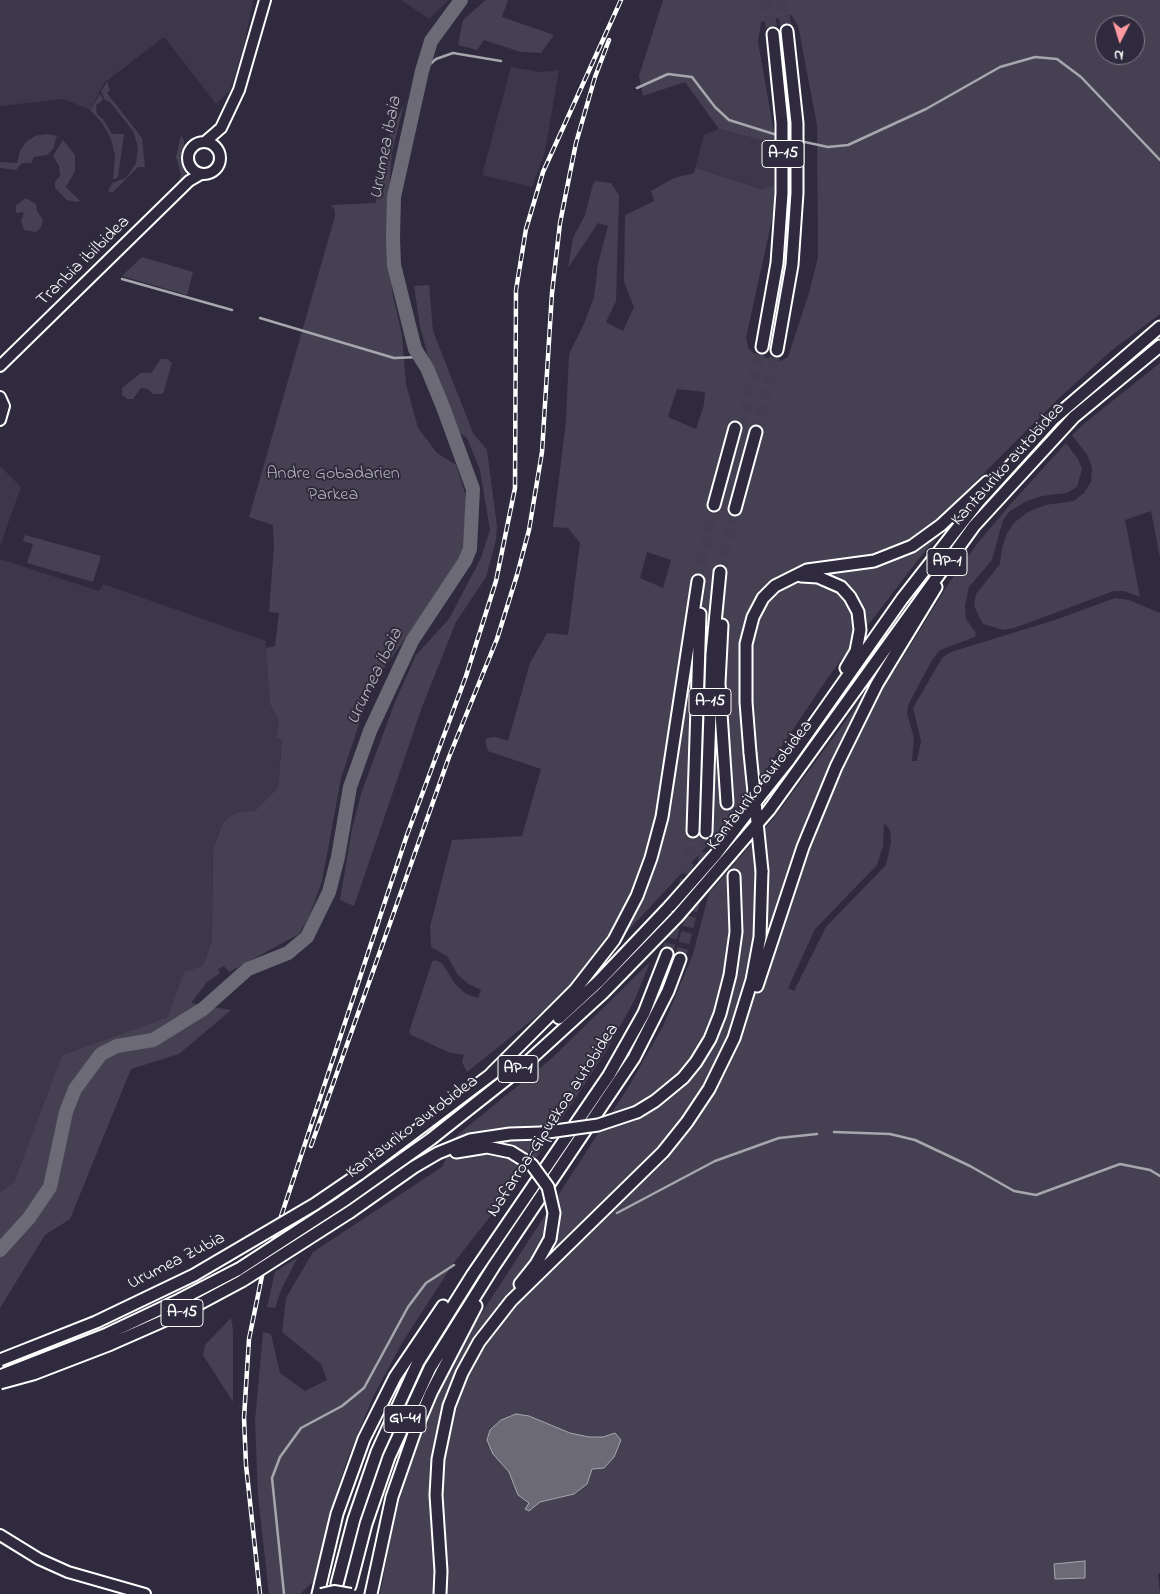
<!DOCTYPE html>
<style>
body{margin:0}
#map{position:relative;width:1160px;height:1594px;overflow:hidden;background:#2f2a3d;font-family:"Indie Flower",sans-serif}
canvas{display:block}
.north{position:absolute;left:1095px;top:15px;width:50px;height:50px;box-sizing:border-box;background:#2f2a3d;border:1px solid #827f8b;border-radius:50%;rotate:185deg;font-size:14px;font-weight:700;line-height:20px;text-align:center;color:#fff}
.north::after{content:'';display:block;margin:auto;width:18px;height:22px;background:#ff9aa2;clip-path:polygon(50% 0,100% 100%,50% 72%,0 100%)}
</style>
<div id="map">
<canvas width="1160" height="1594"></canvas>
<div class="north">N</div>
</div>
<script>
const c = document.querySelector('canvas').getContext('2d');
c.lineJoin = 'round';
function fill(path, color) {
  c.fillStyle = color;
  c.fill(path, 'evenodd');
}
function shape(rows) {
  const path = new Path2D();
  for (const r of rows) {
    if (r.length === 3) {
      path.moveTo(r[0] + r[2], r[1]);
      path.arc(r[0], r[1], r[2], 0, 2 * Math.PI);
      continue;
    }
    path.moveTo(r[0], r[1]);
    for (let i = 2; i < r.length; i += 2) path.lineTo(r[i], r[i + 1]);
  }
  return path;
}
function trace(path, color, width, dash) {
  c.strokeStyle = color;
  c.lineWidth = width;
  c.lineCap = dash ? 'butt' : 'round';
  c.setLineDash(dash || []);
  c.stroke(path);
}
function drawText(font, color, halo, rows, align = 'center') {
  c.font = font + ' "Indie Flower",sans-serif';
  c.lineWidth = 4;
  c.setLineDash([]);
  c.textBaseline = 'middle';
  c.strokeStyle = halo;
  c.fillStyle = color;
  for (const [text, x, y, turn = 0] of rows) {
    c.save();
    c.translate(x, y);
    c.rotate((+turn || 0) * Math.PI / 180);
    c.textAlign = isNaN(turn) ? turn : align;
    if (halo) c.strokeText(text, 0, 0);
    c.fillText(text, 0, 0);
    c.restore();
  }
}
const built = shape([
 [0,0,253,0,245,42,230,91,216,104,164,37,104,83,90,110,64,99,0,106],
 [401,0,449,0,429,19],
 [511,67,541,72,559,70,545,152,532,187,482,175],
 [719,129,776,144,778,161,775,186,763,189,695,168,704,135],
 [0,466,21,487,0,546],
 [0,559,99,591,103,584,266,641,270,703,279,720,276,737,282,739,278,788,255,811,237,812,223,822,213,850,212,940,203,966,168,1017,62,1055,14,1182,0,1192]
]);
const green = shape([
 [486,0,508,0,502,17,554,35,541,53,521,52,484,40,477,50,458,45,463,20],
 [663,0,1160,0,1160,314,1112,350,1057,400,935,522,942,533,921,556,829,676,746,799,720,832,622,937,547,1008,467,1072,462,1062,464,1055,448,1052,411,1035,409,1032,432,962,435,960,442,963,455,984,466,994,478,998,481,990,467,983,458,975,447,956,431,947,430,927,452,840,522,836,541,769,488,751,485,741,487,738,496,737,508,741,530,663,547,633,568,635,580,543,568,528,553,527,566,421,569,354,584,324,594,297,598,264,608,226,598,223,568,268,573,238,585,215,593,184,596,181,611,183,619,195,616,301,606,322,623,331,634,307,624,282,625,215,654,201,651,191,674,178,694,173,695,168,762,189,775,186,774,210,746,338,748,348,756,355,781,361,788,357,809,293,818,257,817,125,798,25,791,15,761,22,758,42,776,144,719,129,685,82,643,96,639,76],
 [1105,25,1135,25,1135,55,1105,55],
 [677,389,705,392,704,405,696,429,668,417],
 [647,552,671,560,663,588,640,578],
 [107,82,110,90,107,93,142,138,145,167,138,167,112,193,108,191,112,183,126,178,136,163,138,147,133,131,110,102,105,100,101,91],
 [100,94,103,100,96,105,97,114,103,119,112,134,124,134,118,177,115,179,113,179,115,156,111,139,102,123,90,110],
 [404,104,392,152,390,177,388,247,393,296,402,335,406,384,418,428,437,453,456,465,465,493,468,547,457,566,372,685,341,778,322,881,309,917,299,934,229,972,224,966,218,969,220,973,207,982,191,1003,231,1010,179,1054,131,1069,70,1219,45,1235,0,1308,0,1192,14,1182,62,1055,168,1017,184,972,203,966,212,940,213,850,223,822,237,812,255,811,278,788,282,740,276,737,279,720,270,704,266,648,275,646,279,613,269,612,274,547,273,525,249,517,335,216,335,210,331,205,376,203,379,168,390,134],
 [46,134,57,136,53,149,47,155,34,157,31,163,22,163,16,170,0,168,0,162,17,163,20,151,26,142,35,136],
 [181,135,184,140,183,162,186,174,181,185,178,183,181,175,176,157],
 [63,140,75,155,75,171,66,187,80,201,76,202,67,200,55,188,55,182,60,176,59,166,53,156],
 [26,198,36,204,37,211,43,220,41,227,36,232,24,230,21,221,24,212,16,213,16,205],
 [142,257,193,272,187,295,122,276],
 [429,285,433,331,473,433,487,450,497,526,496,540,486,577,456,622,422,707,354,906,340,900,352,829,362,791,395,702,416,655,449,619,481,558,490,530,480,470,467,438,454,428,431,367,420,326,414,286],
 [161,359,167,359,172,363,163,394,153,394,148,389,141,388,133,399,127,399,122,395,122,388,141,373,151,373],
 [1160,363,1160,558,1151,511,1125,520,1140,597,1124,591,1114,591,1014,628,1004,630,983,624,974,606,976,594,1000,564,1002,548,1007,533,1015,522,1028,512,1045,505,1074,501,1084,493,1091,482,1092,468,1088,456,1072,435,1086,422],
 [1066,443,1078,459,1082,469,1077,487,1067,493,1042,496,1027,501,1010,511,1003,520,992,560,969,587,965,605,966,619,976,633,975,637,940,650,932,660,908,705,907,713,914,738,912,761,917,761,921,741,913,708,942,658,951,652,1055,620,1115,598,1129,600,1160,613,1160,1573,1158,1574,1160,1594,380,1594,395,1516,409,1466,433,1398,468,1334,629,1086,663,1026,693,954,709,893,773,819,847,719,880,670,894,672,949,583,977,544,1008,507],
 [884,823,890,830,891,843,886,865,826,927,794,991,788,988,815,929,877,865,883,846],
 [25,535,101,556,93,582,27,563,33,544,23,541],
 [650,962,635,999,607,1050,538,1155,453,1264,402,1343,374,1395,347,1460,328,1519,317,1578,300,1594,269,1594,258,1496,255,1421,263,1332,271,1334,280,1373,305,1391,327,1380,321,1364,282,1332,286,1298,313,1252,442,1167,456,1136,551,1059],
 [298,1257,281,1290,275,1308,267,1307,275,1272],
 [231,1318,233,1330,233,1402,203,1355,205,1345]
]);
const water = shape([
 [516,1414,529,1416,570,1433,589,1437,603,1437,615,1433,621,1440,614,1457,604,1468,592,1469,587,1484,574,1494,540,1502,529,1511,525,1509,529,1503,518,1495,509,1472,493,1454,487,1440,490,1430,501,1420,516,1414],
 [1085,1561,1085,1578,1055,1579,1054,1564,1085,1561]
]);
const stream = shape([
 [422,71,436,59,453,53,501,61],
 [637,88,668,74,692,77,715,107,729,120,777,135],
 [800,141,828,147,848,145,926,109,1000,67,1035,57,1057,59,1081,77,1160,160],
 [122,279,232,310],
 [260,318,394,358,420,357],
 [834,1132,890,1134,915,1140,970,1166,1014,1191,1036,1195,1120,1164,1150,1170,1160,1176],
 [617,1213,715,1161,779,1138,817,1134],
 [284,1594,272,1478,280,1457,301,1428,342,1406,364,1388,408,1307,426,1283,454,1265]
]);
const river = shape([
 [0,1250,29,1218,50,1187,66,1112,75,1089,101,1054,117,1046,153,1040,203,1009,248,969,288,953,307,937,329,892,338,857,350,787,370,731,412,641,465,561,470,549,473,489,443,407,427,368,415,349,394,265,393,238,394,197,422,71,431,41,461,0]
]);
const highwayTunnel = shape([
 [766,0,773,34],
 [781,0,787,31],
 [741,429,762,347],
 [756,432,777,350],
 [720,572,735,509],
 [698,581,714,505],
 [727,803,734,876],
 [667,954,683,897,693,831],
 [680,959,703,867,706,832]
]);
const major = shape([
 [206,141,221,128,239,90,265,0],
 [204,158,16],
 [0,366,189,181,201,174],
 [0,397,4,406,0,420],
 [0,1535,39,1559,68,1572,145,1594]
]);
const highway = shape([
 [762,347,777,263,782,193,782,123,773,34],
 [777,350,792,265,797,193,797,123,787,31],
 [714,505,735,428],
 [735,509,756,432],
 [801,576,818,577,841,587,850,597,858,612,860,630,856,651,846,668],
 [722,625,719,683,727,803],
 [750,753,746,702,746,644,753,617,763,598,775,586,807,570,874,561,912,546,941,525,987,482],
 [764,791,788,761,902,599,978,502,1053,419,1160,327],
 [769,810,974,526,1074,417,1160,346],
 [693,831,700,614],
 [706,832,712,654,720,572],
 [757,986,803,847,836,767,877,684,936,587],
 [559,1018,599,981,670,906],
 [491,1074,575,990,614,940,637,896,651,858,662,817,698,581],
 [637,1112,655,1101,683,1078,696,1062,710,1039,720,1014,730,975,736,932,734,876],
 [456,1152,487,1147,511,1152],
 [359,1174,497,1070],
 [342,1202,431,1139,522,1067,603,993,677,917],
 [350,1212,414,1167,438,1153,470,1140,510,1134,541,1133],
 [520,1284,536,1264,550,1239],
 [337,1584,354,1519,377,1452,418,1362,473,1274,609,1075,644,1013,667,954],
 [350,1586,366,1524,389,1457,430,1368,494,1266,634,1058,668,991,680,959],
 [318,1594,337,1514,364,1439,395,1377,443,1306],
 [371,1594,392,1497,415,1431,431,1393,476,1306],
 [440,1594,441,1571,436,1495,438,1459,449,1406,462,1373,479,1342,511,1301,663,1152,687,1122,709,1089,734,1038,752,980,760,937,762,871]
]);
const rail = shape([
 [311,1146,449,757,497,639,517,575,529,530,542,452,552,293,560,223,576,143,595,77,609,40],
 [260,1594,246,1465,244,1418,249,1339,263,1271,407,835,466,676,496,581,515,488,516,290,526,229,543,172,621,0]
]);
const majorBridge = shape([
 [321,1594,334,1591,351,1594]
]);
const highwayBridge = shape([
 [750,753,762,871],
 [670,906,716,854,764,791],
 [677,917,769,810],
 [541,1133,598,1125,637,1112],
 [511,1152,532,1165,548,1187,554,1213,550,1239],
 [0,1360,96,1322,194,1275,315,1204,359,1174],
 [0,1376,107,1334,179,1300,239,1269,342,1202],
 [0,1383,33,1374,111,1344,186,1311,242,1281,350,1212]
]);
const shields = [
 [783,154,42],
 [947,562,40],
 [710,702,42],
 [518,1069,40],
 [182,1313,42],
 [405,1419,42]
];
const shieldNames = [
 ["A-15",783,154],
 ["AP-1",947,562],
 ["A-15",710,702],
 ["AP-1",518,1069],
 ["A-15",182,1313],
 ["GI-41",405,1419]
];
const streetNames = [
 ["Tranbia ibilbidea",84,262,-44],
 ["Kantauriko autobidea",1009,465,-48],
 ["Kantauriko autobidea",761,786,-52],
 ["Nafarroa-Gipuzkoa autobidea",554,1121,-57],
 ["Kantauriko autobidea",413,1128,-37],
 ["Urumea Zubia",177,1262,-27]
];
const parkNames = [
 ["Andre Gobadarien",333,475],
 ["Parkea",333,496]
];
const waterNames = [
 ["Urumea ibaia",387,148,-79],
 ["Urumea ibaia",376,677,-64]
];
fill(built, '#3c3749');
fill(green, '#464152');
fill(water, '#6d6a77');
trace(water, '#a7a6ad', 1);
trace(stream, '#a7a6ad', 2.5);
trace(river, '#6d6a77', 14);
trace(highwayTunnel, '#443f50', 11, [11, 5.5]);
trace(major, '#fff', 14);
trace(highway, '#fff', 15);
trace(major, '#2f2a3d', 10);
trace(highway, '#2f2a3d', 11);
trace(rail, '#fff', 4.5);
trace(rail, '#2f2a3d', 2.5, [8]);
trace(majorBridge, '#fff', 14, []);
trace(highwayBridge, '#fff', 15, []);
trace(majorBridge, '#2f2a3d', 10);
trace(highwayBridge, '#2f2a3d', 11);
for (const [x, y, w] of shields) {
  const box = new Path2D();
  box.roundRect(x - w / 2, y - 13.5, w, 27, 4);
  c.fillStyle = '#2f2a3d';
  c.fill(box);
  trace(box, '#fff', 1);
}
drawText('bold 16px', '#fff', null, shieldNames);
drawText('18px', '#fff', '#2f2a3d', streetNames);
drawText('18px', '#b5b3ba', '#2f2a3d', parkNames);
drawText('italic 19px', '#b6b4bb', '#2f2a3d', waterNames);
</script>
